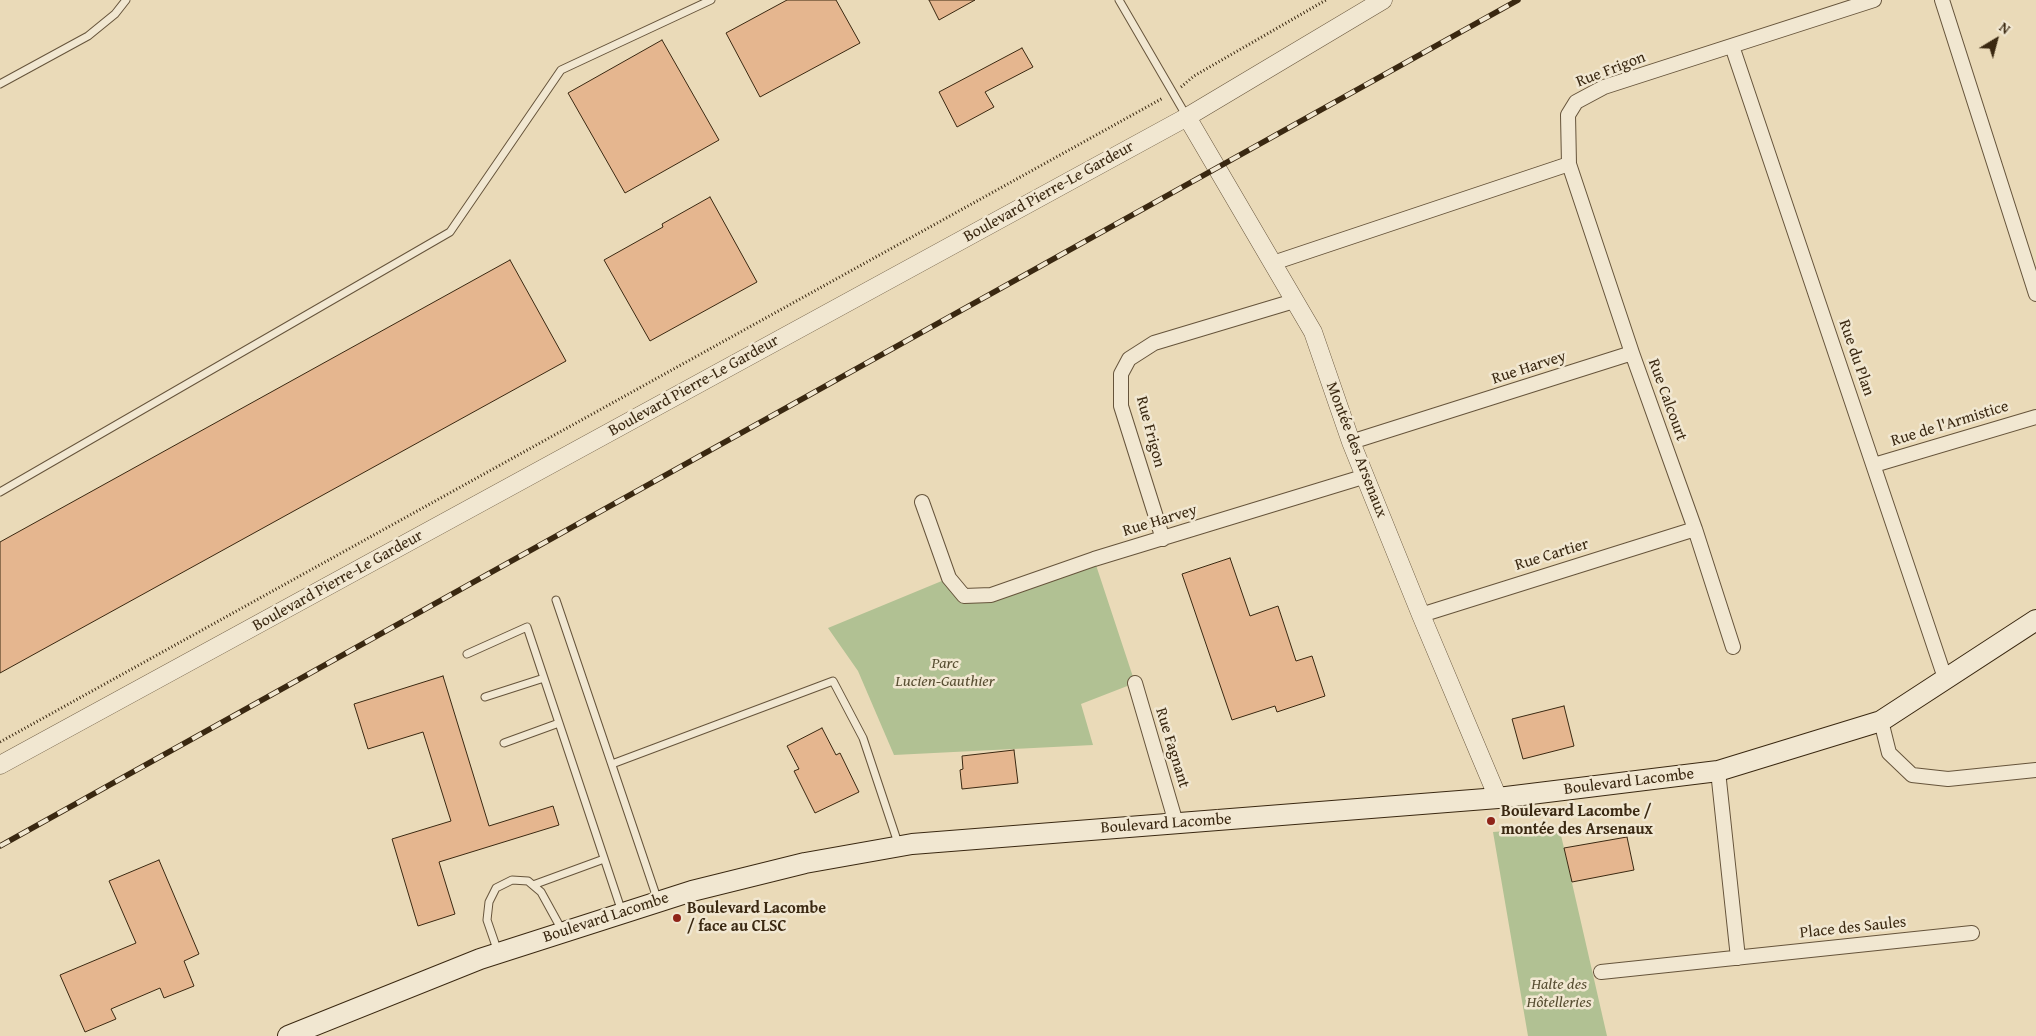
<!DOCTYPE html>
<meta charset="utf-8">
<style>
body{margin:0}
#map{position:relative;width:2036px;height:1036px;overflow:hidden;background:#eadab8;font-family:"Gentium Book Plus",serif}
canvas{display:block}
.north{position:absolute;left:1971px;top:15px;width:50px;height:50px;-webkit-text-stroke:4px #f1e7d1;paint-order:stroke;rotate:37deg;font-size:14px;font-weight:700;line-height:20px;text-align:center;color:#3a2811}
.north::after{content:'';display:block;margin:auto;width:18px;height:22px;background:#3a2811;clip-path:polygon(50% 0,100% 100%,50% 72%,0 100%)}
</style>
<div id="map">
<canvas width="2036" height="1036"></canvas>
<div class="north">N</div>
</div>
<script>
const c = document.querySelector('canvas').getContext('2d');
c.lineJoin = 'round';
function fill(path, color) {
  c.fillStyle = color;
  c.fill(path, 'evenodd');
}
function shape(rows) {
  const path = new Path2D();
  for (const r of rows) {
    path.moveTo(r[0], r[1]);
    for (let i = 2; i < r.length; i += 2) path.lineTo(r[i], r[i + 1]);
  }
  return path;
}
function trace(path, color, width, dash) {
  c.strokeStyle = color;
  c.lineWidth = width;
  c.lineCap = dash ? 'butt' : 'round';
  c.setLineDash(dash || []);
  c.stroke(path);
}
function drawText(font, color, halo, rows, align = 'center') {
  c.font = font + ' "Gentium Book Plus",serif';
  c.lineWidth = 5;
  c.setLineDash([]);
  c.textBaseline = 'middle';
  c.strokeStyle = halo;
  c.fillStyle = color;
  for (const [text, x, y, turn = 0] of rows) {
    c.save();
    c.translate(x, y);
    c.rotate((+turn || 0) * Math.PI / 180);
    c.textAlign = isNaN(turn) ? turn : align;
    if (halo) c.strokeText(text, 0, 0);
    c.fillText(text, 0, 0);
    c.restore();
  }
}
const green = shape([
 [1094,559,1135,683,1081,704,1093,745,894,755,858,671,828,628,949,578,964,596],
 [1559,827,1564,848,1607,1036,1528,1036,1493,832]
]);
const building = shape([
 [787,0,836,0,860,43,760,97,726,33,787,0],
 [929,0,975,0,939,20,929,0],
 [662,40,719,140,625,193,568,93,662,40],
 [1022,48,1033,67,985,92,994,107,957,127,939,92,1022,48],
 [710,197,757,282,650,341,604,260,663,227,662,224,710,197],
 [510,260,566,361,0,673,0,542,510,260],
 [1230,558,1250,616,1278,606,1296,661,1312,656,1325,696,1277,712,1275,706,1232,720,1182,574,1230,558],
 [443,676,489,826,553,806,559,825,439,862,455,914,418,926,392,839,451,821,423,732,368,749,354,704,443,676],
 [1564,706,1574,746,1523,759,1512,719,1564,706],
 [822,728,836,755,840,753,859,792,815,813,794,771,799,769,787,746,822,728],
 [1014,750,1018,783,962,789,960,770,963,769,962,756,1014,750],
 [1627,837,1634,870,1572,882,1564,848,1627,837],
 [159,860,199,954,184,961,194,986,164,998,160,988,111,1009,116,1019,85,1032,60,975,136,943,109,881,159,860]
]);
const path = shape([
 [1181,87,1194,76,1326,0],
 [0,742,1163,98]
]);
const service = shape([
 [1119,0,1187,117],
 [0,84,88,36,115,14,126,0],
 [0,492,450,232,561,70,711,0],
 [556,600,658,901],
 [467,654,527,627,622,912],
 [485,697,544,678],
 [504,743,559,723],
 [612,764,833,681,863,738,899,846],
 [533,885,604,859],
 [498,952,487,920,489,902,496,888,512,880,528,881,541,892,563,932]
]);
const minor = shape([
 [1942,0,2036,294],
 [1732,46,1946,681],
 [1569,164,1632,353,1695,529,1733,647],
 [1273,263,1569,164,1568,115,1576,102,1604,87,1874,0],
 [1351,442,1632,353],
 [1874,465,2036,417],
 [922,502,949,578,964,596,991,595,1094,559,1366,476],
 [1163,539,1121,406,1121,374,1129,359,1154,343,1294,301],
 [1421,615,1695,529],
 [1135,683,1176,823],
 [1881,721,1889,753,1912,775,1948,779,2036,770],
 [1718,771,1738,958],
 [1601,972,1972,933]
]);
const tertiary = shape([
 [1187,117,1313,332,1351,442,1421,615,1498,798],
 [0,765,1187,117,1383,0]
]);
const secondary = shape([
 [288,1036,480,959,692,891,805,863,912,844,1498,798,1718,771,1881,721,2036,620]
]);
const rail = shape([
 [0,846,1518,0]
]);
const markers = [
 [1491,821,5,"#8f2418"],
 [677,918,5,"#8f2418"]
];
const streetNames = [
 ["Rue Frigon",1611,70,-21],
 ["Boulevard Pierre-Le Gardeur",1049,192,-29],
 ["Rue du Plan",1856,358,71],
 ["Rue Harvey",1529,368,-18],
 ["Boulevard Pierre-Le Gardeur",694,386,-29],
 ["Rue Calcourt",1667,400,70],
 ["Rue de l'Armistice",1950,424,-17],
 ["Rue Frigon",1150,432,75],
 ["Montée des Arsenaux",1356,450,69],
 ["Rue Harvey",1160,521,-17],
 ["Rue Cartier",1552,555,-17],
 ["Boulevard Pierre-Le Gardeur",338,581,-29],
 ["Rue Fagnant",1172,748,73],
 ["Boulevard Lacombe",1629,782,-7],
 ["Boulevard Lacombe",1166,824,-4],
 ["Boulevard Lacombe",606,918,-18],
 ["Place des Saules",1853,928,-6]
];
const parkNames = [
 ["Parc",945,664],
 ["Lucien-Gauthier",945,682],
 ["Halte des",1559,985],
 ["Hôtelleries",1559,1003]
];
const poiNames = [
 ["Boulevard Lacombe /",1501,812],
 ["montée des Arsenaux",1501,830],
 ["Boulevard Lacombe",687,909],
 ["/ face au CLSC",687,927]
];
fill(green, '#b1c193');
fill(building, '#e5b68f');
trace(building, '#3a2811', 1);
trace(service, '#66543b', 9);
trace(minor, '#66543b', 16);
trace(tertiary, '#66543b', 19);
trace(secondary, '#3a2811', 22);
trace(path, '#3a2811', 3, [1, 2.5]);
trace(service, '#f1e7d1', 7);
trace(minor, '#f1e7d1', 14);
trace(tertiary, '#f1e7d1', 18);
trace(secondary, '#f1e7d1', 20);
trace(rail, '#3a2811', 5.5);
trace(rail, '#f1e7d1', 4, [11]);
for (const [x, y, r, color] of markers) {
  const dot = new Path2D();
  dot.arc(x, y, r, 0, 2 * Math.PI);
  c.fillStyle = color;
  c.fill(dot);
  trace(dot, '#f1e7d1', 2);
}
drawText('16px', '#3a2811', '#f1e7d1', streetNames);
drawText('italic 16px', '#584e32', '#f1e7d1', parkNames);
drawText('bold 16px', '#3a2811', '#f1e7d1', poiNames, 'left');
</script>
